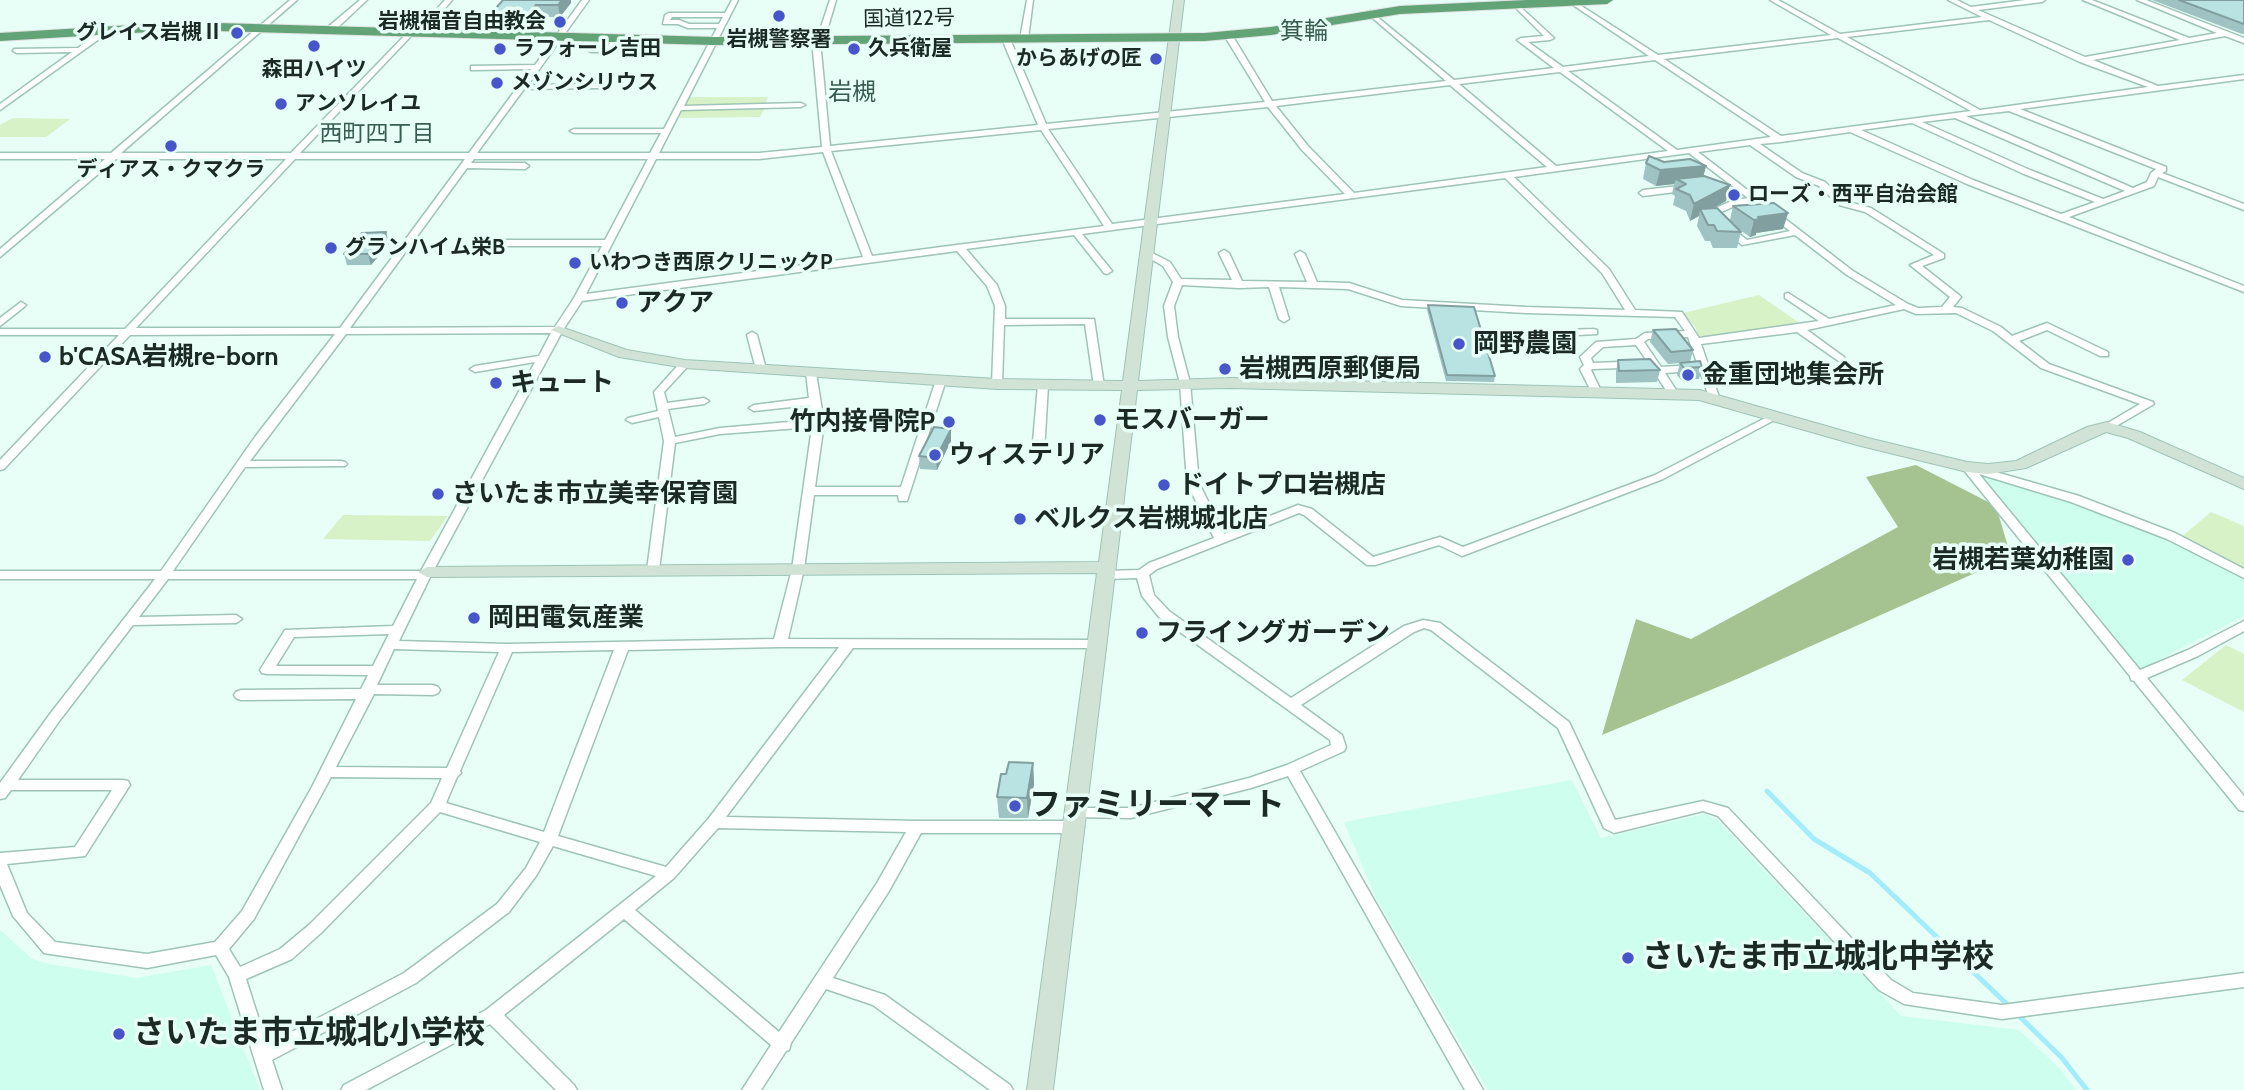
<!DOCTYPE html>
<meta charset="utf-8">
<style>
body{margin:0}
canvas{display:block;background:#e7fff7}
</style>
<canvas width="2244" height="1090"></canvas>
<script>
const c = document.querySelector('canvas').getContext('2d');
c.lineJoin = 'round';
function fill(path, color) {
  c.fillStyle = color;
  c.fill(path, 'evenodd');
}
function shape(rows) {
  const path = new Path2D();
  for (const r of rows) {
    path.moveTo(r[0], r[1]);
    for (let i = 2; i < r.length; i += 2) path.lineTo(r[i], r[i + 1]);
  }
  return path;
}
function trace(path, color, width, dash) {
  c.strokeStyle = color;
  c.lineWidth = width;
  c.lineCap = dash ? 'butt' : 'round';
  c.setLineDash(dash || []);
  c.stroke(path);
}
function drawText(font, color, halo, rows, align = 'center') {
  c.font = font + ' Cabin,"Noto Sans JP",sans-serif';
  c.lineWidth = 7;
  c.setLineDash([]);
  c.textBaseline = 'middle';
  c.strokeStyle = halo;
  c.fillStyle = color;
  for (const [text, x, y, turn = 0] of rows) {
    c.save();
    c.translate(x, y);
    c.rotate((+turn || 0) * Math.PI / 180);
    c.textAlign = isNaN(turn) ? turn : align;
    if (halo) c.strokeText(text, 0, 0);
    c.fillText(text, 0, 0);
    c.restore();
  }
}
const built = shape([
 [1981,474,1990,474,2171,540,2244,579,2244,616,2139,670,1981,478],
 [1572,780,1601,838,1705,814,1717,820,1901,1016,2019,1030,2062,1071,2076,1090,1488,1090,1377,900,1344,822],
 [0,930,32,959,49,964,137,978,211,965,260,1090,0,1090]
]);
const green = shape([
 [689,97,768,97,765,105,685,106],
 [764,109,760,117,679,118,683,110],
 [13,118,70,119,46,137,0,137,0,125],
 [1759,295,1801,324,1704,338,1698,336,1696,328,1683,313],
 [2211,512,2244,526,2244,570,2181,537],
 [343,515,448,516,430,541,323,539],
 [2226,645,2244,654,2244,712,2182,680]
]);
const forest = shape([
 [1916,465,1996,506,2011,557,1737,679,1602,735,1636,619,1691,639,1898,527,1866,477]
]);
const stream = shape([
 [1767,791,1814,839,1870,873,2011,1008],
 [2017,1014,2062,1058,2087,1090]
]);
const street = shape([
 [290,0,297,0,121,153,291,153,410,30,413,30,413,34,300,153,469,153,531,69,474,70,471,70,471,66,535,65,582,0,589,0,528,85,600,84,604,86,600,88,524,89,477,153,650,153,661,133,574,133,570,131,574,129,664,129,717,28,688,28,678,24,663,24,665,15,669,13,725,13,732,0,738,0,684,106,801,103,805,105,801,107,681,110,659,153,759,153,822,147,813,51,830,0,836,0,821,51,830,146,1038,125,1002,39,1006,37,1010,39,1046,124,1265,102,1224,35,1228,33,1232,35,1272,101,1446,81,1368,14,1366,13,1370,11,1454,80,1554,68,1517,40,1521,38,1544,36,1512,4,1515,2,1554,38,1550,40,1528,42,1563,67,1649,56,1570,3,1569,2,1572,0,1658,55,1831,35,1770,0,1778,0,1840,34,1982,17,1948,0,1957,0,1971,7,2025,0,2045,0,2042,2,1978,10,2085,57,2180,40,2083,0,2092,0,2189,38,2217,33,2137,0,2146,0,2244,38,2244,43,2225,36,2093,60,2158,86,2244,75,2244,79,2020,109,2166,167,2166,171,2162,173,2244,204,2244,210,2158,177,2154,186,2069,217,2244,286,2244,292,1967,184,1850,132,1781,142,1760,144,1802,173,1825,182,1845,201,1871,208,1944,254,1944,258,1922,266,1959,295,1961,297,1953,307,1962,308,2001,327,2012,336,2047,323,2108,352,2108,356,2100,356,2047,330,2019,341,2049,364,2153,402,2154,404,2111,429,2107,430,2101,427,2140,404,2041,368,1993,331,1956,313,1916,314,1904,309,1807,330,1844,357,1845,359,1840,362,1797,332,1701,344,1719,397,1714,400,1709,397,1688,337,1648,339,1644,342,1661,367,1693,365,1698,368,1693,371,1665,373,1678,393,1677,395,1669,395,1651,367,1592,369,1591,370,1601,391,1596,394,1591,391,1580,369,1584,365,1580,357,1596,342,1636,339,1645,333,1685,331,1675,317,1526,313,1401,306,1348,289,1279,287,1289,319,1284,322,1279,319,1269,287,1239,288,1182,285,1174,306,1178,337,1190,383,1199,483,1224,534,1298,505,1312,509,1373,557,1440,537,1463,547,1655,475,1771,415,1775,414,1780,417,1663,479,1462,556,1439,545,1375,565,1367,565,1304,515,1299,513,1157,569,1149,575,1154,595,1169,611,1291,698,1404,626,1423,620,1440,623,1569,722,1615,820,1703,801,1728,808,1891,980,1913,993,2002,1005,2244,973,2244,987,2002,1019,1904,1004,1879,990,1718,816,1703,811,1614,833,1604,828,1558,728,1431,630,1424,628,1414,632,1301,705,1342,735,1346,747,1344,751,1300,771,1483,1090,1465,1090,1288,776,1251,788,1131,818,1072,817,1070,813,1072,809,1077,808,1131,808,1249,778,1287,765,1331,745,1330,740,1159,617,1142,596,1137,578,1107,579,1101,575,1107,571,1139,570,1149,563,1214,538,1187,483,1180,383,1168,337,1164,306,1173,282,1163,266,1144,255,1146,253,1152,253,1170,262,1181,279,1232,280,1219,253,1224,250,1229,253,1242,281,1307,282,1295,254,1300,251,1305,254,1317,282,1349,283,1402,300,1526,307,1625,310,1602,273,1505,178,1082,234,1112,271,1107,274,1104,273,1074,235,966,249,997,285,1005,306,1005,319,1094,319,1104,386,1099,389,1094,386,1085,324,1004,325,1002,384,1001,386,993,386,992,384,995,306,987,286,957,251,582,301,563,330,431,575,399,641,507,644,774,639,792,569,812,427,720,434,675,443,659,570,653,574,647,570,664,441,659,417,632,423,626,420,628,418,658,411,654,392,681,362,685,361,690,364,664,392,667,403,704,398,709,401,704,404,668,409,675,437,720,428,812,420,810,405,754,411,749,408,754,405,809,398,806,373,811,370,816,373,824,423,815,487,901,487,936,380,941,377,945,378,946,380,907,501,899,501,898,495,814,495,804,569,788,639,1098,640,1105,644,1098,648,853,648,726,817,917,821,1076,821,1081,823,1084,827,1081,831,1076,833,921,833,889,891,833,978,885,995,1010,1085,1013,1090,990,1090,873,1005,826,989,791,1043,789,1050,786,1051,761,1090,742,1090,771,1045,624,919,504,1015,574,1085,577,1090,556,1090,490,1024,366,1090,341,1090,344,1085,486,1010,656,876,553,846,536,876,509,912,416,983,272,1060,282,1090,264,1090,229,977,216,955,147,968,50,954,44,953,13,916,0,885,0,853,75,847,112,790,11,790,5,798,0,799,0,783,50,714,155,579,0,579,0,571,161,571,255,437,335,334,130,335,4,469,0,470,0,460,119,335,0,335,0,329,125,329,286,159,116,159,0,257,0,249,105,159,0,159,0,153,111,153,290,0],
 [672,17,723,17,719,24,689,24,679,20,670,20,672,17],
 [1989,20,2080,62,2148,87,1980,110,1847,37,1989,20],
 [1838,38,1971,111,1781,136,1664,59,1838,38],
 [1655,60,1771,137,1677,150,1568,71,1655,60],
 [1560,72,1668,151,1556,166,1459,84,1560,72],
 [1450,85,1547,167,1354,193,1308,146,1276,106,1450,85],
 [1268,107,1302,150,1345,194,1112,224,1048,129,1268,107],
 [2009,111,2156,169,2151,173,2147,182,2133,188,1966,116,2009,111],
 [1955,118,2125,191,2103,199,2030,170,1922,122,1955,118],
 [1912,123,2024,174,2095,202,2061,214,1973,180,1861,130,1912,123],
 [1041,130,1104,226,872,256,831,151,1041,130],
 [1750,145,1796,177,1819,186,1839,205,1865,212,1934,255,1910,265,1950,297,1942,307,1918,308,1908,304,1853,271,1698,152,1750,145],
 [823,152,863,257,586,294,656,159,759,159,823,152],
 [1689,153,1748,198,1732,201,1706,212,1706,216,1710,219,1716,219,1718,217,1715,215,1737,205,1754,203,1790,231,1747,240,1730,227,1724,227,1724,231,1742,245,1795,235,1847,275,1896,305,1829,319,1788,293,1785,294,1785,298,1819,321,1699,338,1682,312,1635,310,1609,269,1514,177,1689,153],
 [295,159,465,159,340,328,136,328,295,159],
 [474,159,648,159,605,240,506,240,501,243,506,246,602,246,574,298,555,327,350,328,467,168,525,169,529,166,525,163,471,163,474,159],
 [551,333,539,356,475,366,470,369,475,372,535,362,421,571,173,571,245,467,345,466,347,464,345,462,341,461,250,461,346,334,551,333],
 [1636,345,1647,361,1593,363,1591,358,1603,347,1636,345],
 [168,579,417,579,393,626,285,630,260,670,262,673,267,674,368,675,361,689,241,690,236,692,234,695,236,698,241,700,356,699,312,787,242,911,215,942,147,954,55,942,27,913,7,864,85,856,130,785,128,781,123,780,18,780,60,720,133,625,236,623,242,619,236,615,139,617,168,579],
 [389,634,373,666,276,666,294,637,389,634],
 [780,647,839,647,709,818,666,867,558,836,628,650,780,647],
 [394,649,499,652,447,768,336,767,374,694,433,695,438,693,440,690,438,687,433,685,377,685,394,649],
 [614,650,544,832,446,803,457,777,461,773,460,771,512,652,614,650],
 [331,777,442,778,431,803,309,925,280,949,240,967,229,949,254,919,331,777],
 [440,812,540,842,526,868,497,904,404,973,267,1045,246,979,292,959,321,933,440,812],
 [718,828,906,832,877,883,779,1032,635,910,674,878,718,828],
 [360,0,367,0,334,31,328,31,328,27,360,0],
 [445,0,452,0,423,35,417,35,417,31,445,0],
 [1027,0,1033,0,1028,39,1024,41,1020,39,1027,0],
 [106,27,113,29,0,110,0,104,72,52,17,53,13,51,14,49,78,48,106,27],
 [615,37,622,39,611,52,591,52,587,50,591,48,606,48,615,37],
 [1688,185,1691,186,1691,190,1643,196,1639,193,1643,190,1688,185],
 [21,302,26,305,24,307,0,326,0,318,21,302],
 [1593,329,1597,330,1597,334,1537,337,1532,334,1537,331,1593,329],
 [752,332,757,335,766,369,765,371,757,371,756,369,747,335,752,332],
 [1043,382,1048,385,1044,453,1038,456,1032,453,1038,385,1043,382],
 [1967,464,1974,468,1982,468,2079,496,2175,533,2244,569,2244,578,2167,539,2071,502,1979,474,2140,670,2188,650,2244,621,2244,631,2198,656,2147,678,2244,796,2244,811,2239,810,2134,681,2131,680,2130,676,1963,469,1961,467,1963,465,1967,464]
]);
const secondary = shape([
 [1174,0,1184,0,1138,381,1231,378,1700,390,1868,438,1967,462,1988,464,2016,461,2087,427,2107,422,2140,432,2244,478,2244,489,2128,438,2106,432,2026,468,1988,474,1967,472,1857,445,1699,400,1231,388,1137,390,1053,1090,1027,1090,1097,573,427,577,418,572,427,567,1099,562,1122,390,997,389,685,368,619,357,551,330,558,326,627,350,685,360,997,379,1123,381,1174,0]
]);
const highway = shape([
 [1527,0,1613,0,1607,4,1400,14,1271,35,1205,41,713,45,182,30,0,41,0,33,182,22,713,37,1205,33,1271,27,1400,6,1527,0]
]);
const wall = shape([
 [503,0,571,0,571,3,560,17,538,17,530,27,523,29,491,28,488,17],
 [2152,0,2244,0,2244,34,2242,34],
 [1664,162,1706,166,1703,176,1726,201,1713,208,1730,220,1733,206,1788,213,1783,229,1756,233,1756,235,1750,237,1740,230,1741,232,1737,248,1713,248,1710,241,1705,241,1697,226,1699,216,1690,221,1686,211,1673,205,1675,196,1672,194,1674,184,1656,186,1643,179,1646,163],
 [386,232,389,244,371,265,347,265,344,254],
 [1428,305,1495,376,1494,382,1446,381,1427,310],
 [1653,330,1693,350,1690,362,1702,367,1699,379,1681,380,1677,375,1680,363,1668,364,1650,342],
 [1618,360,1660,370,1657,382,1616,383,1616,372],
 [951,429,951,441,937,470,920,469,919,456],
 [1033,763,1034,784,1028,818,999,818,997,797,1006,774]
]);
const shadedWall = shape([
 [562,0,571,0,571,3,560,17,558,5],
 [536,5,538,17,530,27,523,29,521,17],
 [1706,166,1702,182,1676,179,1674,184,1656,186,1660,170],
 [1730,185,1726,201,1703,214,1700,209,1699,216,1690,221,1694,204],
 [1788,213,1783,229,1756,233,1756,235,1750,237,1754,220,1758,217],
 [386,232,389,244,371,265,368,254],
 [951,429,951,441,937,470,936,458],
 [1033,763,1034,784,1028,818,1027,798]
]);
const building = shape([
 [503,0,562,0,558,5,536,5,527,16,521,17,488,17,503,0],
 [2179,0,2244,0,2244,24,2179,0],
 [1649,156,1664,162,1690,159,1706,166,1660,170,1646,163,1649,156],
 [1704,176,1730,185,1694,204,1690,195,1676,189,1686,184,1676,179,1704,176],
 [1774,203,1788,213,1758,217,1760,219,1754,220,1733,206,1774,203],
 [1717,208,1741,232,1717,231,1714,225,1708,225,1700,209,1717,208],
 [386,232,368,254,344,254,362,233,386,232],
 [1428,305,1474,307,1495,376,1447,375,1428,305],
 [1676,329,1693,350,1671,352,1653,330,1676,329],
 [1650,359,1660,370,1619,371,1618,360,1650,359],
 [1700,361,1702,367,1684,368,1680,363,1700,361],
 [934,427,951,429,936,458,919,456,934,427],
 [1009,762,1033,763,1027,798,997,797,1001,774,1006,774,1009,762]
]);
const markers = [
 [779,16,7,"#4755ca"],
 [560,22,7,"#4755ca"],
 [237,33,7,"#4755ca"],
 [314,46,7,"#4755ca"],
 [500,49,7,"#4755ca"],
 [854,49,7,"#4755ca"],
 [1156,59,7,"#4755ca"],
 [497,83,7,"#4755ca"],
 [281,104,7,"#4755ca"],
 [171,146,7,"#4755ca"],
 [1734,195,7,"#4755ca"],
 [331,248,7,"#4755ca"],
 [575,263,7,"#4755ca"],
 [622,303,7,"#4755ca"],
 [1459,344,7,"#4755ca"],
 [45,357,7,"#4755ca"],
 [1225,369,7,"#4755ca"],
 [1688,375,7,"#4755ca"],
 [496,383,7,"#4755ca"],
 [1100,420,7,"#4755ca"],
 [949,422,7,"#4755ca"],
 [935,455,7,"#4755ca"],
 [1164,485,7,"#4755ca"],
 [438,494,7,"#4755ca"],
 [1020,519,7,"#4755ca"],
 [2128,560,7,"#4755ca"],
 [474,618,7,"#4755ca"],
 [1142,633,7,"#4755ca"],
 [1015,806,7,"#4755ca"],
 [1628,958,7,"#4755ca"],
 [119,1034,7,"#4755ca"]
];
const farStreetnames = [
 ["国道122号",909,19,-1]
];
const farPoinames = [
 ["岩槻福音自由教会",546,22,"right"],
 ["グレイス岩槻Ⅱ",223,33,"right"],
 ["岩槻警察署",779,40,"center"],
 ["ラフォーレ吉田",514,49],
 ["久兵衛屋",868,49],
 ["からあげの匠",1142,59,"right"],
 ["森田ハイツ",314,70,"center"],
 ["メゾンシリウス",511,83],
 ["アンソレイユ",295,104],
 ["ディアス・クマクラ",171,170,"center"],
 ["ローズ・西平自治会館",1748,195],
 ["グランハイム栄B",345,248],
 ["いわつき西原クリニックP",589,263]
];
const farNeighbourhoodnames = [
 ["西町四丁目",377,134]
];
const farQuarternames = [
 ["箕輪",1304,32],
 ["岩槻",852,93]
];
const poiNames = [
 ["アクア",636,303],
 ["岡野農園",1473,344],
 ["b'CASA岩槻re-born",59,357],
 ["岩槻西原郵便局",1239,369],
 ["金重団地集会所",1702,375],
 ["キュート",510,383],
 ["モスバーガー",1114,420],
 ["竹内接骨院P",935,422,"right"],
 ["ウィステリア",949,455],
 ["ドイトプロ岩槻店",1178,485],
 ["さいたま市立美幸保育園",452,494],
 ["ベルクス岩槻城北店",1034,519],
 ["岩槻若葉幼稚園",2114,560,"right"],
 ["岡田電気産業",488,618],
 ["フライングガーデン",1156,633]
];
const nearPoinames = [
 ["ファミリーマート",1029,806],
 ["さいたま市立城北中学校",1642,958],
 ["さいたま市立城北小学校",133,1034]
];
fill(built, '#cdfeee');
fill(green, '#d7f2c6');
fill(forest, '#a5c391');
trace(stream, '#a3ecfc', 5);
trace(street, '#9ec4b7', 3);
trace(secondary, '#9ec4b7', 2);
trace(highway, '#dfe1e0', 2);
fill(street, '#fff');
fill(secondary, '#d0e3d6');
fill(highway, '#62a377');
fill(wall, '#9ec3c2');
fill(shadedWall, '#819f9e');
fill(building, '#b8e3e2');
trace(building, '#819f9e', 2);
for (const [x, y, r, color] of markers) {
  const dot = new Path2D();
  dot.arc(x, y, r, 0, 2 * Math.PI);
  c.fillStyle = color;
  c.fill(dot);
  trace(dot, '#e7fff7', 2.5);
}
drawText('21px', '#1b2a25', '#e7fff7', farStreetnames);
drawText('bold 21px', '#1b2a25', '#e7fff7', farPoinames, 'left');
drawText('23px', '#385c51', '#e7fff7', farNeighbourhoodnames);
drawText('24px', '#385c51', '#e7fff7', farQuarternames);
drawText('bold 26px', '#1b2a25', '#e7fff7', poiNames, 'left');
drawText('bold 32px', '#1b2a25', '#e7fff7', nearPoinames, 'left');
</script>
